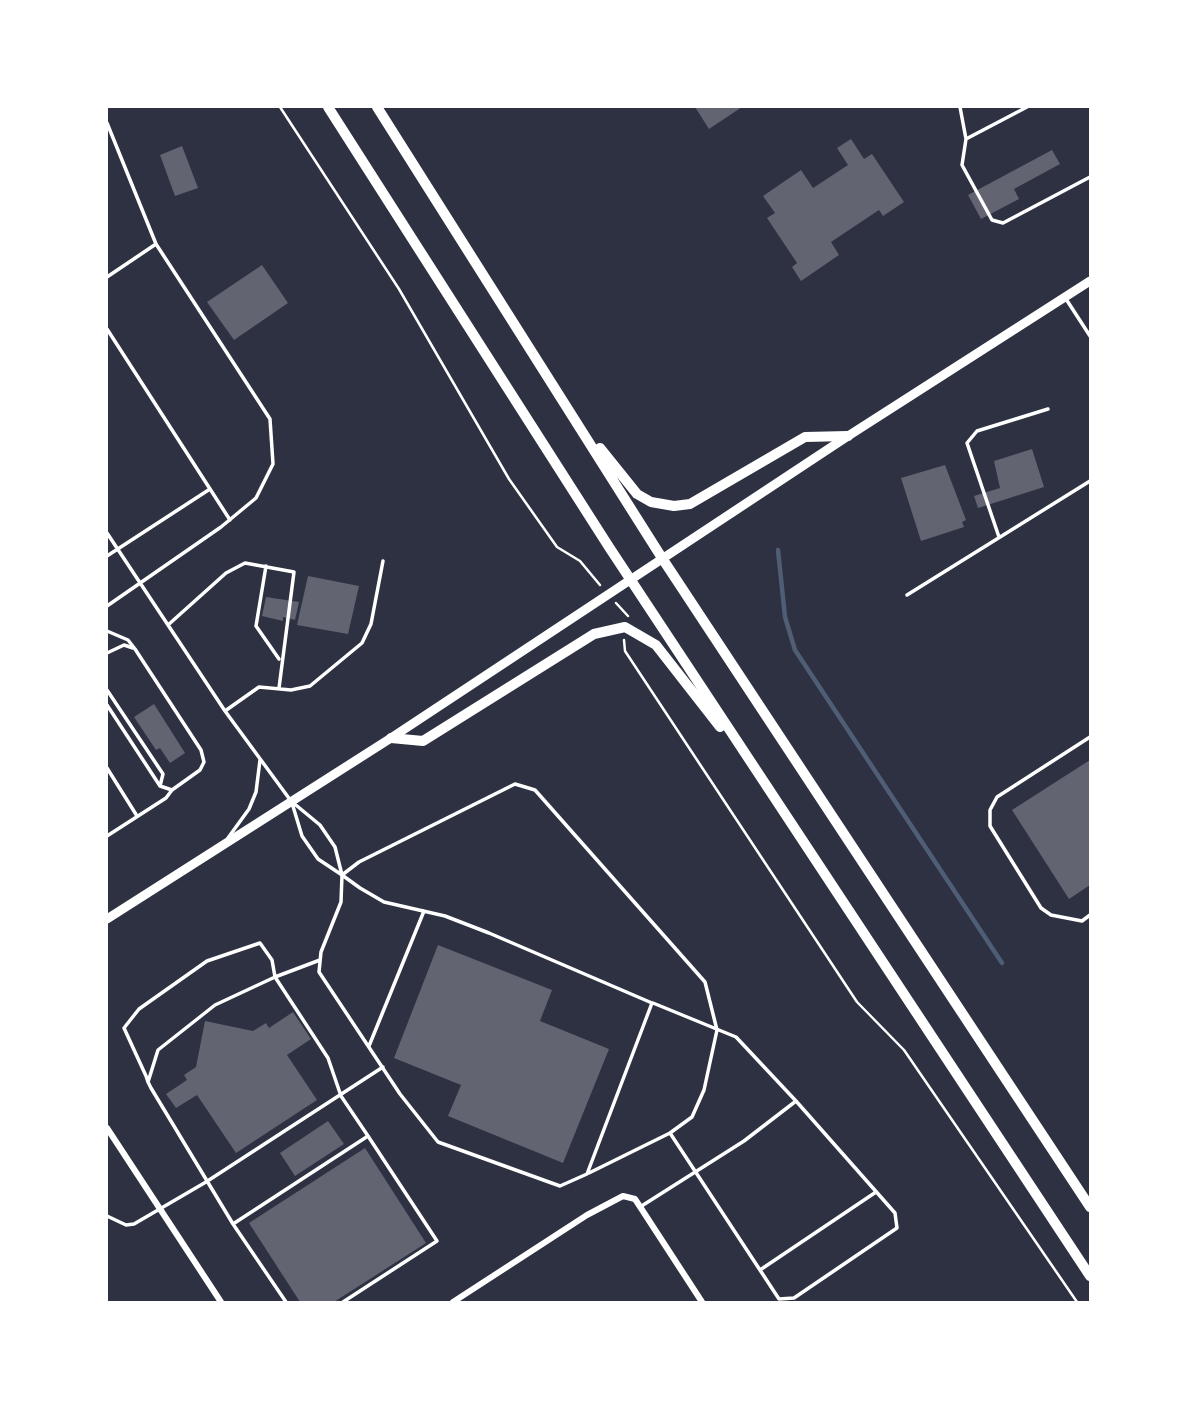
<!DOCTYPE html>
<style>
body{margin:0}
#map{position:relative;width:1197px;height:1409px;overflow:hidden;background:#2d3142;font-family:Rubik,sans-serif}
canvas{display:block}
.frame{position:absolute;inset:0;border:108px solid #fff;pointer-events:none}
</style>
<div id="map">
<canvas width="1197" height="1409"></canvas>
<div class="frame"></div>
</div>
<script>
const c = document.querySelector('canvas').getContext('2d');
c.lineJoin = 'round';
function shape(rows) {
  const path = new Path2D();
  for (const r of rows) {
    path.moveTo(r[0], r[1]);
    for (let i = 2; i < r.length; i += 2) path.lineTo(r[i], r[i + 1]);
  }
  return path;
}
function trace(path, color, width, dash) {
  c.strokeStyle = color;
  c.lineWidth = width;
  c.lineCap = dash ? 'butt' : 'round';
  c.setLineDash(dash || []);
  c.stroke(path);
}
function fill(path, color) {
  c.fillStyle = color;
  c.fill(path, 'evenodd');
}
const stream = shape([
 [778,550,785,617,795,650,1002,963]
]);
const building = shape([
 [695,107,742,107,709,129],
 [851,139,864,159,872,154,904,202,883,216,879,210,831,242,839,255,801,281,792,267,797,263,767,218,775,213,763,196,801,170,813,188,848,165,837,148],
 [182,146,198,188,175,196,160,155],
 [1052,150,1060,164,1014,189,1019,199,981,219,968,195],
 [262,265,288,303,234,340,207,302],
 [1032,449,1044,487,978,508,974,496,1000,488,994,461],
 [945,465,966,520,962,522,964,527,921,541,901,478],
 [308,576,359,586,348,634,297,625],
 [266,597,299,602,295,620,283,617,283,621,262,616],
 [154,704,185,753,170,763,160,748,156,750,134,717],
 [1090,760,1090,885,1069,899,1012,810],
 [438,945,552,990,540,1021,609,1049,563,1163,448,1116,461,1085,394,1058],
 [293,1012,311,1039,287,1055,317,1100,236,1153,197,1095,176,1108,166,1094,187,1080,184,1075,196,1067,205,1021,253,1031,266,1023,269,1028],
 [328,1121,344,1144,295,1176,280,1153],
 [365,1148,426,1243,334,1302,300,1302,249,1223]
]);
const path = shape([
 [280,107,399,289,509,479,557,547,580,561,600,585],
 [616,603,628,616],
 [624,640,625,651,857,1002,904,1050,1077,1302]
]);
const service = shape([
 [960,107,966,139,962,165,992,220,1003,223,1090,177],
 [107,123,156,244,270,419,273,464,256,498,221,527,107,606],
 [966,139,1027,107],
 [107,277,156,244],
 [1066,299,1090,336],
 [107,329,230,520],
 [107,533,225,711,291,801,320,825,335,847,342,875,341,902,321,952,319,972,400,1094,438,1142,560,1186,587,1174,652,1003,489,933,445,916,384,902,360,888,342,875,318,859,302,836,292,803],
 [999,537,967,443,977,431,1048,409],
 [107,556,210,489],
 [266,566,256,626,279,659],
 [907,595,1090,481],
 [168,625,226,573,245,563,294,572,279,688],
 [107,631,128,640,135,649,201,750,204,762,200,770,172,790,160,786,107,705],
 [107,653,124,645,133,648],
 [107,690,163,774,160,786],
 [225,711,259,687,291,690,310,686,362,643,371,624,383,561],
 [1090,737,997,797,990,810,990,826,1041,908,1051,915,1082,921,1090,915],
 [107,768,137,816],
 [107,836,166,798,172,790],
 [228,838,249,809,256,792,260,760],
 [342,875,359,862,515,784,535,790,705,982,717,1030,704,1090,692,1117,670,1133],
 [369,1046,424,911],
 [148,1082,158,1050,215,1005,275,977,328,1058,341,1096,368,1136,233,1224,151,1088,148,1082,146,1076,124,1028,139,1009,207,961,260,943,272,960,275,977,320,960],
 [589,1173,670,1133,779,1299,794,1298,897,1228,895,1213,796,1101],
 [640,1207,744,1141,796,1101,736,1037,653,1003],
 [107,1216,126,1225,134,1224,206,1182,383,1067],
 [233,1224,286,1302],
 [760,1270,876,1192],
 [343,1302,437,1241,368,1136]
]);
const minor = shape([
 [107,1128,221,1302],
 [453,1302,587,1215,623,1196,635,1199,702,1302]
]);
const secondary = shape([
 [107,919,391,738,845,438,1090,281]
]);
const trunk = shape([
 [328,107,609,547,1090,1276],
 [377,107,662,558,1090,1207],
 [600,448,637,494,651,502,674,506,690,504,805,437,848,436],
 [391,738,423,741,594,634,625,627,656,645,720,727]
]);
trace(stream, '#4f5d75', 4.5);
fill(building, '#626471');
trace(path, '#fff', 2.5);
trace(service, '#fff', 3.5);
trace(minor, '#fff', 6);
trace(secondary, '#fff', 9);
trace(trunk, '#fff', 10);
</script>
